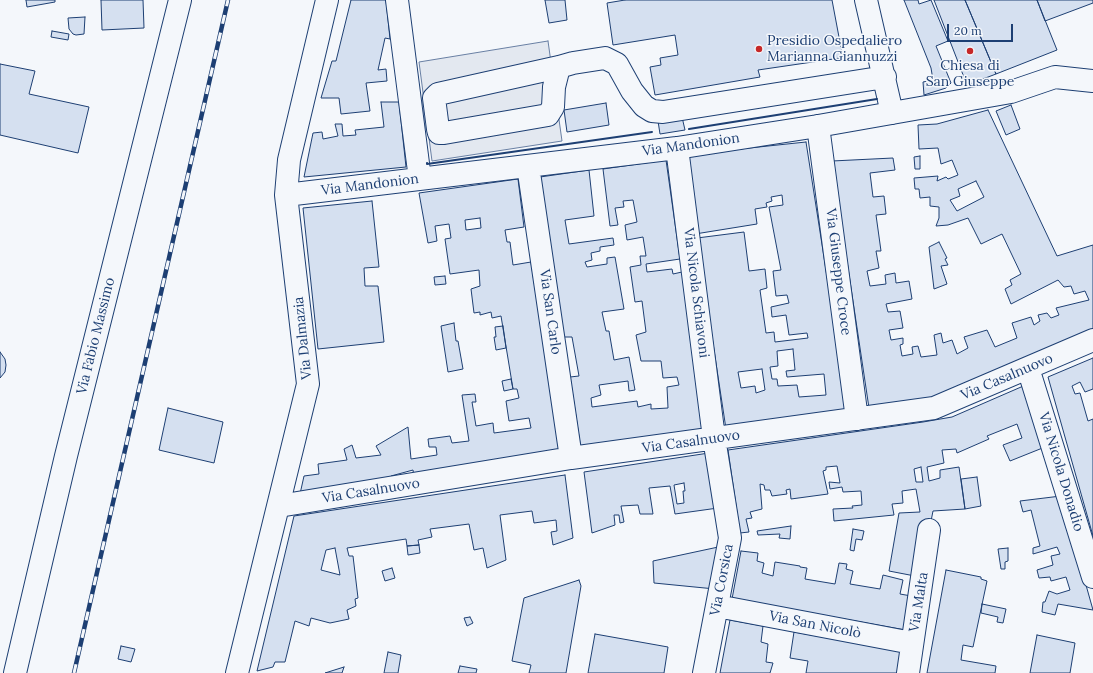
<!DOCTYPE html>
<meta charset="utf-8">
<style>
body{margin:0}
#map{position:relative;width:1093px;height:673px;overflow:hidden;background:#f4f7fb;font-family:Lora,serif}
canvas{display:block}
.scale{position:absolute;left:947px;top:24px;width:66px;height:18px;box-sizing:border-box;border:2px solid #1d3f73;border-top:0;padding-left:5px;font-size:12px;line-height:14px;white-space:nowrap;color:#1d3f73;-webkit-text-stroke:3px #f4f7fb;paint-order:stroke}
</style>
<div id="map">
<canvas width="1093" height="673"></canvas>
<div class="scale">20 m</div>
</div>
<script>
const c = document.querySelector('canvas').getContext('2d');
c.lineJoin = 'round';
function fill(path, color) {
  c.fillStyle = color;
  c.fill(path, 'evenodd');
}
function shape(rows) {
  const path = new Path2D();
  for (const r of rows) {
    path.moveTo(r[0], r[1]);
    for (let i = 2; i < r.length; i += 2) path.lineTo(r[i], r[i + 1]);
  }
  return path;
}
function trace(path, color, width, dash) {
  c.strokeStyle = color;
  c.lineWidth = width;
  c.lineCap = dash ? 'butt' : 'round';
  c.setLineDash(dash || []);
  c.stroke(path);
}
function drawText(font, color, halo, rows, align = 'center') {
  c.font = font + ' Lora,serif';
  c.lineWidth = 3;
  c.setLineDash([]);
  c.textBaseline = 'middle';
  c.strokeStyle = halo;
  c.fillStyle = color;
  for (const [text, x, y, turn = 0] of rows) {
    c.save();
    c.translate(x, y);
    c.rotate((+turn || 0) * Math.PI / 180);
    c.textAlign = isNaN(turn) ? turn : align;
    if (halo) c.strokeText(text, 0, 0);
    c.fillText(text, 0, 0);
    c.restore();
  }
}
const parking = shape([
 [548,41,562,141,432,161,419,62,548,41]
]);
const building = shape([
 [26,0,55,0,55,2,27,7,26,0],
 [101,0,143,0,144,28,102,30,101,0],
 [351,0,386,0,390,39,385,38,378,70,386,69,387,81,366,83,370,111,341,114,339,98,321,98,332,61,336,61,351,0],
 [545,0,565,0,567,20,549,23,545,0],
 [625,0,832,0,842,53,840,58,758,70,760,77,655,95,650,67,661,65,660,58,678,55,675,35,613,45,607,3,625,0],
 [904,0,918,0,919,4,931,0,948,41,936,46,951,83,946,88,924,95,923,82,933,80,931,68,904,0],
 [934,0,965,0,996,74,967,85,934,0],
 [965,0,1037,0,1057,50,996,74,965,0],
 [1037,0,1093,0,1093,3,1045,21,1037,0],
 [85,17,84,34,76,35,73,34,69,29,68,18,85,17],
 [52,31,69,34,68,40,51,37,52,31],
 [0,64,35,71,29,94,89,107,78,153,0,135,0,64],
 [381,102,399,102,406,167,304,177,313,133,322,132,323,139,338,136,335,124,342,124,343,136,356,135,355,130,384,127,381,102],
 [606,103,609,125,567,132,564,110,606,103],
 [1011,105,1020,129,1006,135,996,111,1011,105],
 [988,110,1057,256,1093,245,1093,335,951,396,869,408,832,161,893,158,895,170,870,173,873,197,884,196,886,214,876,215,881,251,876,251,879,268,867,271,870,286,886,284,885,275,895,273,896,283,909,281,912,299,886,304,888,312,900,311,903,328,889,330,891,340,903,338,903,344,900,345,902,356,913,354,912,347,918,346,921,357,937,355,934,335,941,333,943,343,952,340,957,354,968,348,964,337,987,330,995,347,1017,338,1012,323,1031,317,1034,325,1040,321,1038,315,1047,313,1051,318,1059,315,1056,308,1089,300,1085,291,1074,294,1071,286,1064,287,1058,280,1011,304,1005,289,1012,285,1010,280,1021,274,1002,234,981,244,968,218,948,225,936,226,939,218,939,207,930,206,930,197,920,198,919,189,915,189,914,178,938,176,937,181,946,177,948,179,958,175,952,160,941,164,938,148,919,149,918,125,937,124,988,110],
 [976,181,984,197,957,211,950,200,960,196,958,189,976,181],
 [682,117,685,130,660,134,658,121,682,117],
 [806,142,848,411,726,429,697,238,744,232,749,271,765,269,767,288,760,290,766,333,774,332,775,342,808,338,807,333,789,335,786,315,772,317,771,307,789,303,787,295,776,296,773,271,781,270,769,207,783,205,782,195,771,197,772,201,766,203,767,207,755,209,757,224,695,234,683,155,806,142],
 [793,349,795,370,786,371,787,377,824,374,826,395,799,397,797,385,778,386,777,379,772,379,770,367,778,366,777,351,793,349],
 [762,369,765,390,756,393,755,386,741,388,738,372,762,369],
 [920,156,920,169,915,169,914,157,920,156],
 [666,160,680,259,646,264,647,272,672,269,673,274,682,272,707,433,581,450,570,377,579,376,572,337,564,337,540,177,589,170,594,216,565,220,569,244,613,238,614,245,600,247,600,251,591,253,592,260,585,262,587,267,607,264,607,258,615,257,624,309,602,312,606,331,609,331,614,360,629,357,635,390,629,391,628,381,599,385,601,395,591,398,592,407,637,401,638,407,651,404,651,409,668,408,667,387,679,385,677,377,663,378,661,361,641,361,636,335,646,332,642,301,635,302,630,267,641,265,640,256,646,256,643,237,627,240,625,225,637,222,633,200,623,201,624,207,615,208,618,225,610,226,603,169,666,160],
 [518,179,524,227,505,230,507,242,510,242,513,265,531,262,561,455,414,477,413,470,391,476,393,479,300,494,304,476,319,474,318,464,347,460,344,449,352,445,356,458,381,455,376,446,408,427,411,459,437,455,436,447,429,447,428,439,450,436,452,443,469,441,462,395,475,394,476,402,472,402,476,426,493,423,494,433,531,428,529,418,509,421,506,401,519,398,517,389,513,389,501,316,492,318,491,312,480,315,480,312,474,313,471,289,480,286,479,270,450,274,445,239,451,238,449,224,435,226,437,241,428,243,419,193,518,179],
 [480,218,481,228,466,230,465,220,480,218],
 [372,201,379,267,364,268,365,286,378,286,384,342,318,349,303,208,372,201],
 [939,242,947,258,945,259,948,265,941,266,947,284,934,289,929,247,939,242],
 [445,276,446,284,435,285,434,277,445,276],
 [454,323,456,341,458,341,463,369,448,372,441,326,454,323],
 [503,326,506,348,496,350,494,337,496,337,495,327,503,326],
 [0,352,5,359,6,365,5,372,0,378,0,352],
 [1093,358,1093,389,1085,392,1080,382,1072,386,1075,394,1080,393,1088,421,1093,419,1093,536,1048,377,1093,358],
 [511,379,513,389,504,391,502,381,511,379],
 [1028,384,1045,447,1010,461,1003,445,1022,438,1017,424,987,436,989,439,957,453,956,449,942,450,944,463,927,467,929,481,940,478,940,470,959,467,965,509,933,511,920,577,889,571,899,513,920,512,916,489,902,491,903,503,892,504,894,515,834,521,833,509,853,508,852,506,862,505,861,491,843,492,842,487,830,489,829,482,840,483,837,466,826,467,826,470,823,471,828,494,791,499,790,489,786,490,787,494,772,496,770,490,765,490,764,485,760,484,762,509,750,512,752,518,746,519,749,532,740,533,728,450,923,422,952,417,1028,384],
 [921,467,923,482,916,482,914,469,921,467],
 [168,408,223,422,214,463,159,450,168,408],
 [709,453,718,508,675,514,670,486,649,488,653,514,640,514,638,505,621,506,624,522,620,523,619,515,614,515,615,525,592,533,584,472,709,453],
 [684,483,685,491,683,491,684,503,677,504,674,485,684,483],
 [565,475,573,538,553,545,551,532,557,531,556,520,534,523,532,511,500,515,506,560,487,568,483,548,474,550,469,524,430,529,432,537,418,540,419,545,407,546,406,539,347,548,349,556,353,556,358,598,355,599,356,606,347,610,349,619,330,623,311,618,309,626,295,621,285,662,275,662,273,667,257,671,294,516,565,475],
 [335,548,340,575,321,570,326,550,335,548],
 [977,477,981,506,965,509,961,479,977,477],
 [1061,496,1093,610,1058,604,1055,615,1042,612,1043,602,1045,602,1049,591,1057,594,1070,590,1066,577,1051,581,1050,577,1039,578,1037,570,1053,565,1051,556,1060,554,1057,547,1033,554,1033,548,1040,546,1031,510,1023,512,1020,501,1061,496],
 [791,526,790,539,779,538,780,534,758,535,757,531,791,526],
 [853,529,864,531,862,540,856,539,854,551,850,550,853,529],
 [419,545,420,553,408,555,407,546,419,545],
 [723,546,715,589,654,583,653,561,723,546],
 [1008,548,1008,561,1005,562,1005,569,1001,569,998,549,1008,548],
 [741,551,758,553,757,561,764,563,762,573,773,576,775,562,800,566,800,567,807,568,805,579,835,584,839,563,847,564,846,569,853,571,850,584,880,589,883,575,903,580,900,594,917,597,911,631,732,599,741,551],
 [392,568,395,578,385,581,382,571,392,568],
 [946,570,981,577,981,579,987,581,973,647,963,645,961,660,996,666,995,673,927,673,946,570],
 [579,580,581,586,566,673,529,673,531,665,512,661,524,598,579,580],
 [982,604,1006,609,1003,623,997,622,998,617,981,613,982,604],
 [470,617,473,623,467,626,464,618,470,617],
 [730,620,763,626,761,642,768,644,766,662,773,663,770,673,720,673,730,620],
 [794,632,909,652,905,673,806,673,808,661,790,658,794,632],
 [595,634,668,647,664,673,588,673,595,634],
 [1037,635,1075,643,1070,673,1030,673,1037,635],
 [121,646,135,649,131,662,118,659,121,646],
 [388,652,401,655,398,673,384,673,388,652],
 [460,666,477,669,476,673,458,673,460,666],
 [344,667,342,673,325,673,344,667]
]);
const minor = shape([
 [397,0,420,179],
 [866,0,892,113],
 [559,67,554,87,553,107,548,115,444,133,439,133,438,129,434,98,438,94,559,67,573,63,605,58,617,64,632,91,644,106,652,111,663,112,885,77],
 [818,126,857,419],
 [677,148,714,438,730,538,704,673],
 [528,166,571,458],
 [286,195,677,148,818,126,1011,92,1055,77,1093,81],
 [1028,368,1093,577],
 [279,506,571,458,934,408,1093,340],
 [717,606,912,643],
 [15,673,66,456,180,0],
 [237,673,308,384,286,195,289,160,327,0],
 [908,673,929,530]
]);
const rail = shape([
 [74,673,228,0]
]);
const wall = shape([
 [689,129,877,99],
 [427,163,427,164,652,132]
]);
const markers = [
 [759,49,4,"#c62828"],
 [970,51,4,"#c62828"]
];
const poiNames = [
 ["Presidio Ospedaliero",767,41],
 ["Marianna Giannuzzi",767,57],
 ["Chiesa di",970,66,"center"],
 ["San Giuseppe",970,82,"center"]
];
const streetNames = [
 ["Via Mandonion",691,145,-8],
 ["Via Mandonion",370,185,-7],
 ["Via Giuseppe Croce",838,272,83],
 ["Via Nicola Schiavoni",696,293,83],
 ["Via San Carlo",550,312,82],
 ["Via Fabio Massimo",96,336,-76],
 ["Via Dalmazia",303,338,-96],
 ["Via Casalnuovo",1007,377,-23],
 ["Via Casalnuovo",691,442,-8],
 ["Via Nicola Donadio",1061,472,73],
 ["Via Casalnuovo",371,491,-9],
 ["Via Corsica",722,580,-79],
 ["Via Malta",919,602,-81],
 ["Via San Nicolò",815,625,11]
];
fill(parking, '#e3e8f0');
trace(parking, '#687fa3', 1);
fill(building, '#d5e0f0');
trace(building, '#1d3f73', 1);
trace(minor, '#1d3f73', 24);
trace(minor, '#f4f7fb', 22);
trace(rail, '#1d3f73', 4.5);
trace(rail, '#f4f7fb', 3, [9]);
trace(wall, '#1d3f73', 2);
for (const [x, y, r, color] of markers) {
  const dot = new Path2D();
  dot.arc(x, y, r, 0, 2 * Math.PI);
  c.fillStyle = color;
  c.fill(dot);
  trace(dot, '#f4f7fb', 1.5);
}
drawText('14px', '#1d3f73', '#f4f7fb', poiNames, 'left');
drawText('14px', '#1d3f73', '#f4f7fb', streetNames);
</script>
